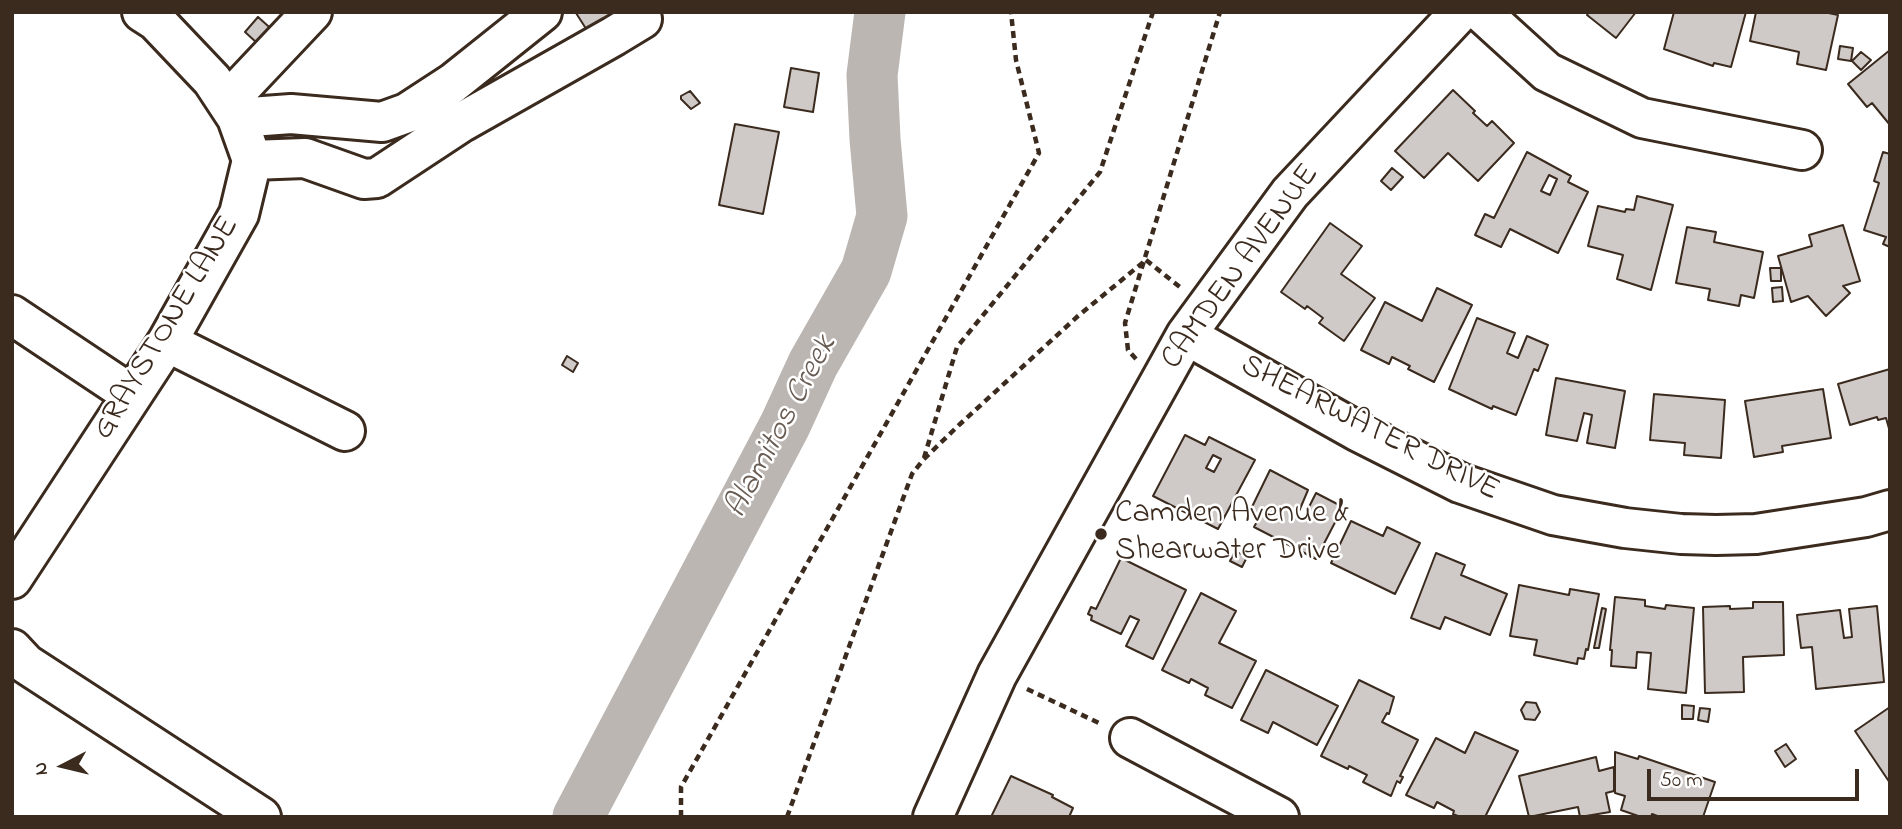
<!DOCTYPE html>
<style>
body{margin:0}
#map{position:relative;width:1902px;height:829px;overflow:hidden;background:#fff;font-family:"Indie Flower",sans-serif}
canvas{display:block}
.frame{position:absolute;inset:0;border:14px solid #3b2a1e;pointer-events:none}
.north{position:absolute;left:28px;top:731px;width:70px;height:70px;-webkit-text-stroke:5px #fff;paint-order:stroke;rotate:263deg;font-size:19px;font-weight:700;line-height:28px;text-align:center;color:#3b2a1e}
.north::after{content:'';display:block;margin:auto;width:24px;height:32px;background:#3b2a1e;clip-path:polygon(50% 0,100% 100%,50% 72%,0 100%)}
.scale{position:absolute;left:1647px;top:769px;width:212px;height:32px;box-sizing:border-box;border:4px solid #3b2a1e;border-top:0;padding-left:9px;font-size:21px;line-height:24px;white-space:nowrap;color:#3b2a1e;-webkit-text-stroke:5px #fff;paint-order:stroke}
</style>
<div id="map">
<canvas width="1902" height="829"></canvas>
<div class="frame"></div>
<div class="north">N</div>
<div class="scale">50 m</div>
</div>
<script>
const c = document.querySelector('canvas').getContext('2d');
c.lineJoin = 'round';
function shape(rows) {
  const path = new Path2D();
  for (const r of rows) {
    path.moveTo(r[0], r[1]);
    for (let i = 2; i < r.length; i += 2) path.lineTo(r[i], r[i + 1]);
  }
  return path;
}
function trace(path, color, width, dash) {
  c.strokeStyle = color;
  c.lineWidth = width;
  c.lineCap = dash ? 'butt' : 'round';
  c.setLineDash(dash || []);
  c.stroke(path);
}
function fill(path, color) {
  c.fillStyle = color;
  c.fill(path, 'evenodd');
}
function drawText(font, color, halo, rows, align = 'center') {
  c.font = font + ' "Indie Flower",sans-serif';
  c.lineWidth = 5;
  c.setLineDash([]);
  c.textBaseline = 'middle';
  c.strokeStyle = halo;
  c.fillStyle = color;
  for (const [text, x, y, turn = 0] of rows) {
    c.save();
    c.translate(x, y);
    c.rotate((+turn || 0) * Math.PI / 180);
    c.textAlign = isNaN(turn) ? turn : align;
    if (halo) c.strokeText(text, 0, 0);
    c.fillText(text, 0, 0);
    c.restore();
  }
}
const river = shape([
 [578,817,785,425,813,364,866,271,882,216,875,139,872,75,880,12]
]);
const building = shape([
 [611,12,615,20,590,35,576,13,611,12],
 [1589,12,1636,12,1616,38,1587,15,1589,12],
 [1674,12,1746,12,1731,67,1714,63,1713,66,1664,49,1674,12],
 [1756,12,1824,12,1838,15,1826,70,1797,64,1799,52,1750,41,1756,12],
 [258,17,277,34,257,43,245,32,258,17],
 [1840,46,1853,48,1851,61,1838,59,1840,46],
 [1890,50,1890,125,1872,103,1867,107,1848,84,1890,50],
 [1861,52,1871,60,1861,70,1852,61,1861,52],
 [791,68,819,73,813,112,784,107,791,68],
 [1453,90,1475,111,1473,113,1487,126,1492,121,1514,143,1478,181,1448,153,1424,178,1395,151,1453,90],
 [690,91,700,103,691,109,681,99,681,96,690,91],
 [735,124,779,132,763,214,719,205,735,124],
 [1527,152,1571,176,1568,182,1588,192,1558,253,1510,229,1501,247,1475,235,1485,214,1494,218,1527,152],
 [1549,175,1557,179,1550,195,1541,191,1549,175],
 [1883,152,1890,154,1890,247,1883,244,1886,237,1864,230,1879,183,1874,181,1883,152],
 [1392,168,1403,177,1391,190,1381,181,1392,168],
 [1637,196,1673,205,1651,290,1617,279,1623,255,1588,246,1598,206,1625,212,1626,209,1634,210,1637,196],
 [1330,223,1362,246,1341,274,1375,298,1344,341,1319,323,1323,318,1307,306,1305,309,1281,292,1330,223],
 [1843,225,1860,281,1843,286,1850,293,1826,316,1808,296,1791,302,1778,256,1812,246,1809,235,1843,225],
 [1687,227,1716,232,1714,242,1763,252,1754,298,1741,295,1739,306,1708,300,1710,289,1676,283,1687,227],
 [1770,268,1781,268,1781,281,1771,281,1770,268],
 [1782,287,1783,301,1773,302,1772,288,1782,287],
 [1437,288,1472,305,1434,382,1408,369,1410,366,1392,357,1389,364,1361,350,1385,302,1422,321,1437,288],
 [1477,318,1515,333,1507,353,1518,358,1527,336,1548,345,1538,371,1534,369,1516,415,1493,406,1492,409,1449,389,1477,318],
 [567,356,578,363,573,372,562,365,567,356],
 [1890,369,1890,432,1886,418,1878,420,1877,417,1850,425,1838,384,1890,369],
 [1556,378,1625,391,1615,448,1587,443,1592,415,1584,413,1577,441,1546,435,1556,378],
 [1823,389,1831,438,1782,446,1783,452,1754,457,1745,401,1823,389],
 [1654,394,1725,400,1721,458,1684,455,1685,443,1650,440,1654,394],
 [1185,435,1205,445,1209,437,1255,460,1218,529,1153,496,1185,435],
 [1213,455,1221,459,1214,472,1206,468,1213,455],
 [1270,470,1308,490,1297,516,1303,519,1316,493,1343,507,1316,559,1254,527,1259,518,1249,513,1270,470],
 [1351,521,1383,536,1387,527,1420,543,1395,594,1331,563,1351,521],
 [1235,551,1247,557,1242,567,1230,561,1235,551],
 [1436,553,1465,565,1461,575,1507,594,1490,635,1445,617,1440,629,1411,618,1436,553],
 [1121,558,1186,590,1153,659,1126,646,1139,620,1130,616,1121,634,1091,620,1092,616,1088,614,1091,607,1096,609,1121,558],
 [1519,585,1569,595,1570,589,1599,594,1588,650,1586,649,1584,659,1578,658,1577,664,1534,655,1537,640,1510,636,1519,585],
 [1201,593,1236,611,1219,643,1256,661,1232,708,1205,695,1208,688,1191,679,1189,683,1162,670,1201,593],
 [1615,597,1645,600,1645,606,1665,609,1666,605,1694,608,1686,693,1648,689,1651,653,1637,652,1636,668,1611,666,1612,650,1610,650,1615,597],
 [1753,602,1783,602,1784,655,1743,657,1744,692,1705,693,1703,607,1730,606,1730,609,1753,608,1753,602],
 [1877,606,1884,682,1816,689,1812,647,1801,648,1797,615,1840,610,1844,638,1852,637,1849,609,1877,606],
 [1602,608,1606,609,1599,648,1594,648,1602,608],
 [1266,670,1338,706,1317,745,1273,722,1268,733,1241,720,1266,670],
 [1359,680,1394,697,1389,714,1387,713,1382,722,1418,740,1400,776,1403,777,1400,783,1397,781,1391,796,1363,782,1367,775,1349,766,1348,769,1321,756,1359,680],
 [1526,702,1536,703,1540,712,1535,720,1525,719,1521,710,1526,702],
 [1682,705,1694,706,1693,719,1682,719,1682,705],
 [1890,707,1890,783,1855,731,1890,707],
 [1700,708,1710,709,1708,722,1698,720,1700,708],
 [1475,732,1518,751,1485,817,1460,817,1453,814,1454,811,1437,802,1434,808,1406,795,1436,738,1465,753,1475,732],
 [1786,744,1796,759,1785,767,1775,751,1786,744],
 [1615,752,1638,759,1639,756,1715,782,1703,817,1660,817,1652,814,1651,817,1641,817,1621,810,1625,796,1615,793,1615,752],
 [1596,757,1599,771,1614,767,1614,791,1606,793,1610,812,1580,817,1578,807,1529,817,1519,776,1596,757],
 [1011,776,1053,795,1052,797,1073,808,1069,817,991,817,1011,776]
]);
const path = shape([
 [1146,260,1181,288],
 [1136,359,1128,350,1125,323,1220,12],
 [924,458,957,347,1100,172,1153,12],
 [1027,689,1101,724],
 [681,817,681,787,1039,153,1016,60,1011,12],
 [787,817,912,474,923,460,959,425,1078,316,1146,260]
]);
const minor = shape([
 [1481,12,1547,72,1642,118,1802,150],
 [227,102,312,12],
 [237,118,291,114,382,122,407,113,453,83,542,12],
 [252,160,305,158,364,179,377,178,462,122,614,36,642,19,640,12],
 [12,315,132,395],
 [1186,335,1357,431,1460,483,1553,515,1625,528,1681,534,1716,535,1756,534,1866,517,1890,510],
 [167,342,345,431],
 [12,579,167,342,239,214,252,160,237,118,212,80,156,21,142,12],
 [12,649,26,664,261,817],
 [1130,738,1279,817],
 [933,817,997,675,1186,335,1290,193,1460,12]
]);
const markers = [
 [1101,534,7,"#3b2a1e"]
];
const streetNames = [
 ["CAMDEN AVENUE",1242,268,-54],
 ["GRAYSTONE LANE",168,329,-59],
 ["SHEARWATER DRIVE",1369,430,27]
];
const poiNames = [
 ["Camden Avenue &",1115,516],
 ["Shearwater Drive",1115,553]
];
const waterNames = [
 ["Alamitos Creek",783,428,-62]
];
trace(river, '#bcb6b3', 51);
fill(building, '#cfcac7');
trace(building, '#3b2a1e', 2);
trace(minor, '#3b2a1e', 44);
trace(path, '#3b2a1e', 4.5, [7, 5]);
trace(minor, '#fff', 38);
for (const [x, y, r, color] of markers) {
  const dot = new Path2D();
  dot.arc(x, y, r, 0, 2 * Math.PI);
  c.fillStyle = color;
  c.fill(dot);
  trace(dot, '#fff', 2.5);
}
drawText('32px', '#3b2a1e', '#fff', streetNames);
drawText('32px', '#3b2a1e', '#fff', poiNames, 'left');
drawText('italic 33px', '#685b52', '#fff', waterNames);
</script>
